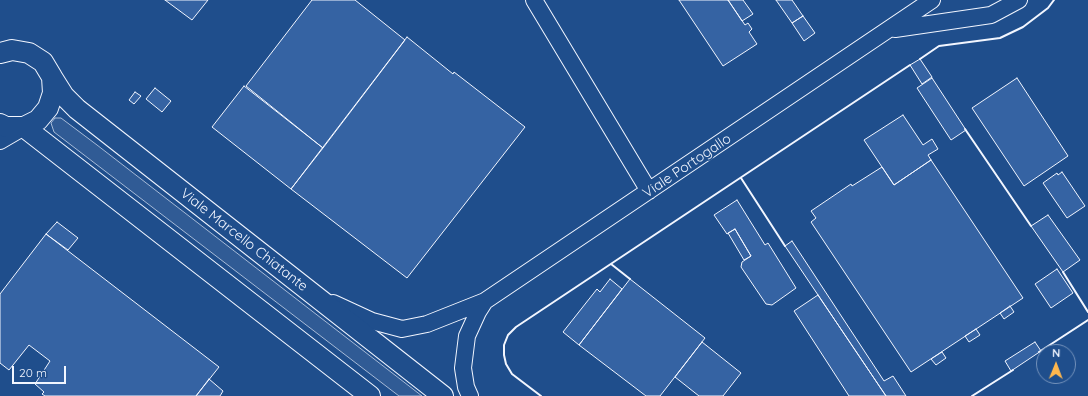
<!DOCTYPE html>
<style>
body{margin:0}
#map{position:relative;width:1088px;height:396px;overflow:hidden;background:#1f4e8c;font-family:Quicksand,sans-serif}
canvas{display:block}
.north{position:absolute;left:1036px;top:344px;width:40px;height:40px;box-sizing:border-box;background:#1f4e8c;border:1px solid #7391ba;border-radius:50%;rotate:1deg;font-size:11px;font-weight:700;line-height:16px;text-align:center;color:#f2f6ff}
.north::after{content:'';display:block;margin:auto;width:14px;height:18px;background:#ffb74d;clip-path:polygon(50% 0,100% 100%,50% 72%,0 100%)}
.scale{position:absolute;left:12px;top:366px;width:54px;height:18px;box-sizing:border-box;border:2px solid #f2f6ff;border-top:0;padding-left:5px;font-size:12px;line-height:14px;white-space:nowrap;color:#f2f6ff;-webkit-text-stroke:3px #1f4e8c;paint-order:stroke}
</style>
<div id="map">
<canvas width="1088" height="396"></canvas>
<div class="north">N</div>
<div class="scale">20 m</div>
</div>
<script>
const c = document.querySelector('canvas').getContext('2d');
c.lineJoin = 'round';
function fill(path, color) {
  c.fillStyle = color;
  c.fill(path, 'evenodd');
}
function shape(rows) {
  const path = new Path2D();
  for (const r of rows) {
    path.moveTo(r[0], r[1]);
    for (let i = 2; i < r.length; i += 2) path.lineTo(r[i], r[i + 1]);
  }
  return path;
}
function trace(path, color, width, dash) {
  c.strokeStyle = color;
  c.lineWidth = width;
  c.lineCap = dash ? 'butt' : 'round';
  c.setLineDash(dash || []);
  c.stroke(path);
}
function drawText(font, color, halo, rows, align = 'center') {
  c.font = font + ' Quicksand,sans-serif';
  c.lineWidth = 3;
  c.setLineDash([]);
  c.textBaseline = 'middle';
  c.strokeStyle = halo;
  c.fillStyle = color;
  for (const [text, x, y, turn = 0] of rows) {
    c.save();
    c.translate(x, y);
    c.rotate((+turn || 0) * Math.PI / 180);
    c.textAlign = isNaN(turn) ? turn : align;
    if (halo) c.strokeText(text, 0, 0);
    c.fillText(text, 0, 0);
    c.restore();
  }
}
const built = shape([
 [55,118,61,118,97,145,422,396,399,396,54,132,51,123,55,118]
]);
const building = shape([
 [165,0,208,0,192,20,165,0],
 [312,0,355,0,405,40,323,148,246,86,312,0],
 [679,0,728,0,745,25,748,23,752,29,749,32,757,44,723,66,679,0],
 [728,0,743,0,753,14,742,21,728,0],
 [776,0,792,0,803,16,792,23,776,0],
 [803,16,815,33,804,41,792,23,803,16],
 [407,37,453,74,454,72,525,127,407,278,291,189,407,37],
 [920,59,932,77,922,84,910,65,920,59],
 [932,78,966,130,951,140,917,88,932,78],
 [1017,78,1068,156,1024,186,972,108,1017,78],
 [244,86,323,148,291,189,212,127,244,86],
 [155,88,171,101,162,112,146,99,155,88],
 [135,92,141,96,134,104,129,100,135,92],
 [903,115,923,145,932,139,938,149,928,155,931,160,894,185,864,140,903,115],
 [931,160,1023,298,911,372,811,222,816,218,811,211,851,184,852,186,882,167,894,185,931,160],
 [1062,172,1085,206,1067,218,1043,183,1057,173,1058,175,1062,172],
 [737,200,765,245,768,243,796,288,772,305,766,304,741,267,742,262,751,256,735,229,727,234,714,215,737,200],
 [1048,215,1080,260,1063,272,1031,226,1048,215],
 [57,222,78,238,68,250,46,234,57,222],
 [735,229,751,256,744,260,728,233,735,229],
 [46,234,219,367,196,396,45,396,42,394,44,392,35,384,50,361,29,345,9,370,0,363,0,294,46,234],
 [792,241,884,381,893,376,906,396,886,396,785,246,792,241],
 [1057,269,1073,293,1051,308,1035,284,1057,269],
 [610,279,622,289,579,345,563,332,597,289,600,292,610,279],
 [630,279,705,338,660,396,646,396,579,345,630,279],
 [818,295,886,396,849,396,794,311,818,295],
 [1010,306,1014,312,1004,319,1000,313,1010,306],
 [976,329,980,335,969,342,965,336,976,329],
 [702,342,741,373,723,396,699,396,675,377,702,342],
 [1035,342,1041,351,1011,371,1005,361,1035,342],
 [942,352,946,358,936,365,931,359,942,352],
 [209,379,223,391,220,396,196,396,209,379]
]);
const minor = shape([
 [534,0,649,191],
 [895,29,991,15,1019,0],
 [0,141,24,127],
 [333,303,372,321,402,329,427,324,485,301,932,0],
 [470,396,466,387,463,368,467,336,478,312,485,301]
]);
const tertiary = shape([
 [0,53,12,50,29,53,43,62,52,77,53,93,48,108,38,120,24,127,6,127,0,124],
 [52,77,64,96,77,109,443,396],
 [24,127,370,396]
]);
const wall = shape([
 [920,59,939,46,1000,38,1023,27,1048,8,1054,0],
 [965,129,1031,226],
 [741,178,785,246],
 [611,264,630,279],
 [1063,272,1088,312],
 [1039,352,1088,320],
 [541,396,512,374,506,364,504,355,504,345,508,335,516,327,910,65],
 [972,396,1013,370]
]);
const streetNames = [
 ["Viale Portogallo",687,166,-34],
 ["Viale Marcello Chiatante",244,240,38]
];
fill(built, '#305b95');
trace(built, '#a8bbd7', 1);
fill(building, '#3563a3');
trace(building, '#f2f6ff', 1);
trace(minor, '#f2f6ff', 18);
trace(tertiary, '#f2f6ff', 22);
trace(minor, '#1f4e8c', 16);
trace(tertiary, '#1f4e8c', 20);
trace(wall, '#f2f6ff', 2);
drawText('14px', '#f2f6ff', '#1f4e8c', streetNames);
</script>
